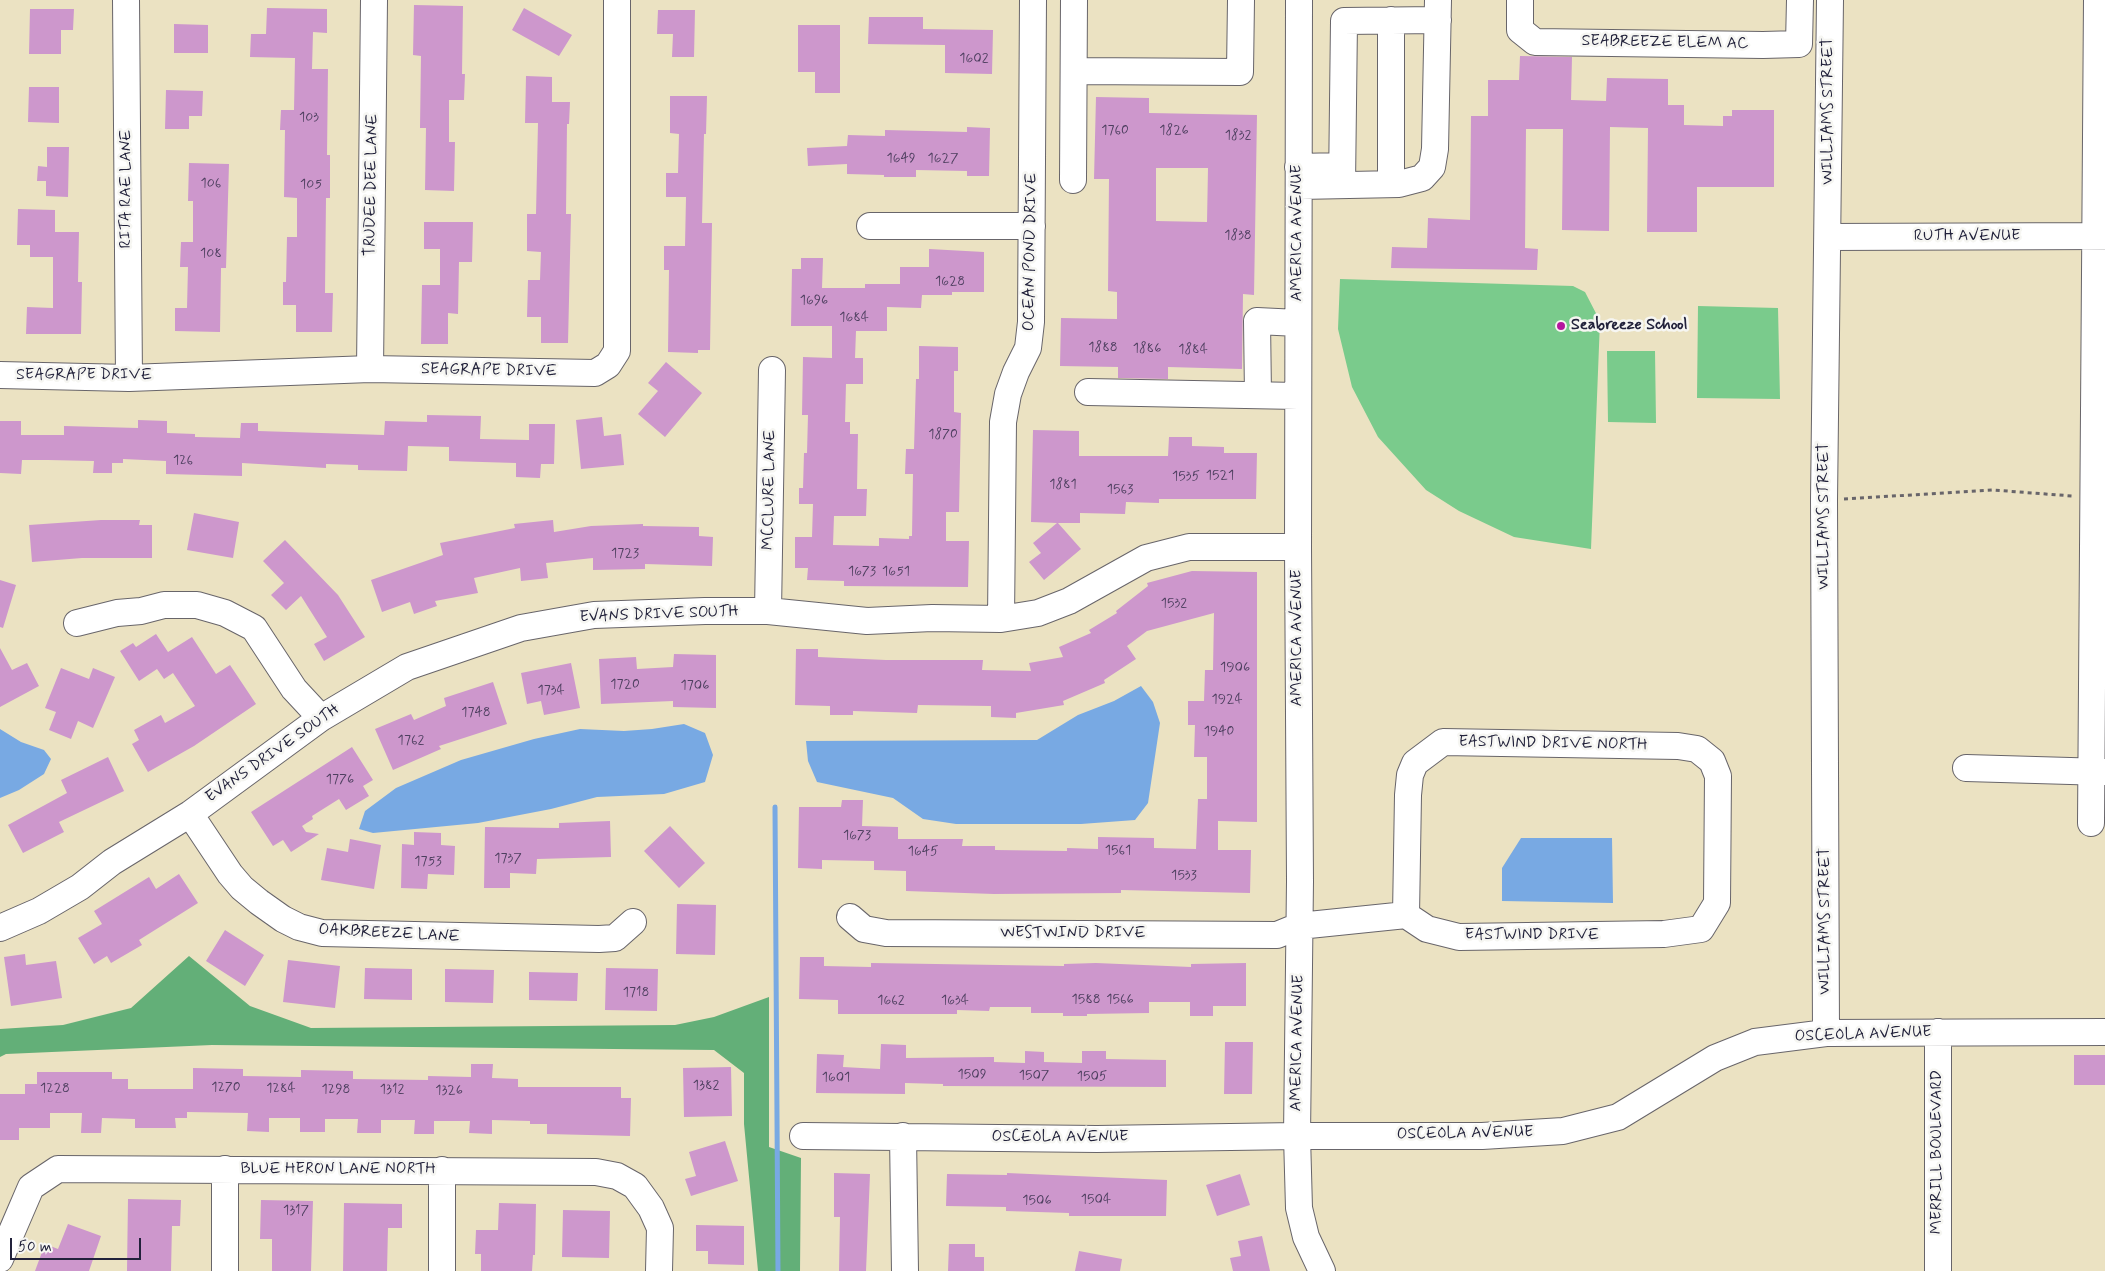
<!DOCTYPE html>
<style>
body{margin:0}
#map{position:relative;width:2105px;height:1271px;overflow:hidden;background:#ebe2c2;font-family:Mynerve,sans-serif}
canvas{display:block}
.scale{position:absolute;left:10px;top:1238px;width:131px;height:22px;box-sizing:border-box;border:2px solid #22223b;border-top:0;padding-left:6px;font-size:15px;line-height:18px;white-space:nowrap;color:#22223b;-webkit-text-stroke:4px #f6f6f2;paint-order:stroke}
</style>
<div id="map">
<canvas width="2105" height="1271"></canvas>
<div class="scale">50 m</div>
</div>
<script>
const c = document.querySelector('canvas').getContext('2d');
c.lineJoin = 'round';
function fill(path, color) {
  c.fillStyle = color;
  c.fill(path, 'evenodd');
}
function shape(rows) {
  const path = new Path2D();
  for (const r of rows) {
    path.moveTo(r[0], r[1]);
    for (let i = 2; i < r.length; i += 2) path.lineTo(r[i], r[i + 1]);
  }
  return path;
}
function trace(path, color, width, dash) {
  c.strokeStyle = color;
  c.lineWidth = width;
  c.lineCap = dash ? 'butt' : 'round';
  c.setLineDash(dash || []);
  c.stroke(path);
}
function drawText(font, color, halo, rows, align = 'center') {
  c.font = font + ' Mynerve,sans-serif';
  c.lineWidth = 5;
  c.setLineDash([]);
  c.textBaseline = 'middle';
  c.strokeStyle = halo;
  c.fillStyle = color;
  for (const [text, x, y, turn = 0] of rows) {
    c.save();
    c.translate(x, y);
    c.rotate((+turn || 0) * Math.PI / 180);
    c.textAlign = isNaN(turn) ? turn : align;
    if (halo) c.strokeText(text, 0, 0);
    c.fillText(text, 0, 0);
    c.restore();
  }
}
const green = shape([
 [1340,279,1573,286,1585,292,1600,321,1591,549,1514,537,1459,511,1426,490,1378,437,1352,387,1338,329],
 [1698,306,1778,308,1780,399,1697,398],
 [1607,351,1655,351,1656,423,1608,422]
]);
const forest = shape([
 [189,956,250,1006,311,1028,675,1025,714,1017,769,997,769,1147,801,1158,800,1271,758,1271,744,1124,744,1073,714,1050,212,1045,6,1054,0,1057,0,1029,63,1025,131,1008]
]);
const water = shape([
 [1141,686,1153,702,1160,723,1148,803,1135,820,1081,824,956,824,923,819,893,798,817,782,808,761,806,741,1037,740,1078,715,1114,701],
 [684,724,705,733,713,755,705,782,664,794,597,797,551,809,478,823,373,833,359,829,365,811,396,788,461,760,534,739,580,729,624,731,652,729],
 [0,729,21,742,44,750,51,759,44,774,19,790,0,798],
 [1521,838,1612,838,1613,903,1502,901,1502,868]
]);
const stream = shape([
 [775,807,778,1271]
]);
const building = shape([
 [414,5,463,6,462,74,465,74,464,100,449,100,449,142,455,142,454,191,425,190,426,128,420,128,421,56,413,55],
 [267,8,327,9,327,33,313,32,312,69,328,69,327,155,330,155,330,198,326,198,325,293,333,293,332,332,296,332,296,305,283,305,283,282,286,282,287,237,297,237,297,198,284,197,285,130,280,130,281,110,294,110,295,58,250,57,251,34,266,34],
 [524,8,572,35,559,56,512,30],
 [30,9,74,9,73,30,61,30,61,54,29,54],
 [658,10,695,10,694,57,672,57,673,34,657,34],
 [869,17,923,17,923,29,993,30,992,74,945,73,945,45,868,44],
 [174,24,208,25,208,53,174,53],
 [798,25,840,25,840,93,815,93,815,72,798,72],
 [1520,56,1572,57,1571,100,1606,101,1607,78,1668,79,1668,105,1684,105,1684,125,1723,126,1723,116,1732,116,1732,110,1774,110,1774,187,1697,187,1697,232,1647,232,1648,128,1610,127,1609,231,1562,230,1563,129,1526,129,1525,248,1538,249,1537,270,1391,268,1392,247,1427,248,1428,218,1470,220,1471,116,1488,116,1488,80,1519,80],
 [526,76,552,77,552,102,570,102,569,124,567,124,566,214,571,214,568,343,541,343,541,317,527,317,528,280,540,280,541,252,527,251,527,214,536,214,538,123,525,123],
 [29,87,59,87,59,123,28,122],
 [166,90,203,91,202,116,189,116,189,129,165,129],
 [670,96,707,96,706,134,704,134,702,223,712,223,710,350,698,350,698,353,668,352,669,270,664,270,664,246,685,246,686,197,666,197,666,173,678,173,679,134,670,133],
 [1096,97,1149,98,1149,113,1257,115,1254,295,1243,294,1242,369,1168,367,1168,379,1118,378,1118,367,1060,366,1061,318,1117,319,1117,292,1108,291,1109,179,1094,179],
 [1156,168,1208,168,1207,222,1156,221],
 [967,127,990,128,989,176,967,176,967,171,916,170,916,177,884,177,884,175,847,174,847,164,808,166,807,148,847,146,848,135,885,136,885,130,967,132],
 [47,147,69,147,68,197,46,196,46,181,37,181,38,166,47,167],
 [189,163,229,164,226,268,221,268,220,332,175,331,175,308,187,308,188,267,180,267,181,242,193,242,193,201,188,201],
 [18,209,55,210,55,232,79,232,78,282,82,282,81,334,26,334,27,307,53,308,53,257,30,257,30,245,17,245],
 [424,222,473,222,472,262,459,262,458,314,448,313,448,344,421,344,422,285,440,285,440,249,424,249],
 [929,249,984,252,984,292,952,292,952,295,922,295,921,308,887,307,887,331,856,331,855,358,863,358,863,384,846,384,845,422,850,422,850,434,858,434,857,489,867,489,866,516,834,516,833,545,879,546,879,538,909,539,909,536,912,536,913,474,905,474,906,449,914,449,916,379,919,379,919,346,958,347,958,371,954,371,954,412,961,413,959,512,946,512,946,541,969,541,968,587,844,586,844,581,807,580,808,568,795,568,795,537,812,537,813,504,799,504,799,488,803,488,804,453,807,453,808,415,802,415,803,357,832,358,832,326,791,326,792,269,801,269,801,258,823,258,822,288,865,288,865,284,900,284,900,267,929,267],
 [666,362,702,393,665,437,638,414,658,391,648,383],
 [427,415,481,416,480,439,529,440,529,424,555,424,554,464,541,464,540,478,516,477,516,463,449,461,449,447,408,446,407,471,358,470,358,465,326,464,326,468,242,463,242,476,166,474,166,461,123,459,123,463,112,463,112,473,93,473,94,461,48,460,22,460,21,474,0,473,0,421,21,421,21,435,64,435,64,426,138,428,138,420,167,421,167,433,195,434,195,437,240,438,241,423,258,423,258,431,384,435,385,421,427,422],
 [602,417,604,436,621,434,624,465,581,469,576,420],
 [1033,430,1079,431,1079,456,1168,456,1169,437,1192,437,1192,446,1224,447,1224,453,1257,453,1256,499,1159,499,1159,503,1126,502,1125,514,1080,513,1080,523,1058,523,1081,549,1044,580,1029,562,1041,553,1033,543,1057,523,1031,522],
 [194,513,239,522,233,558,187,550],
 [101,520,140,520,139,525,152,525,152,558,82,558,32,562,29,525],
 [553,520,554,532,591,526,643,524,643,526,699,527,699,536,713,537,712,566,645,564,645,569,593,570,593,558,546,563,548,578,521,581,520,568,474,578,478,593,435,601,437,606,414,614,410,602,382,612,371,580,443,555,440,543,515,528,514,524],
 [285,540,338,595,365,637,324,661,314,644,327,637,301,596,286,610,271,595,284,583,263,561],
 [1192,571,1257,572,1257,822,1218,821,1218,850,1251,850,1250,893,1121,890,1121,893,994,894,906,891,906,871,874,870,874,861,822,860,822,869,798,868,799,807,841,807,842,800,863,800,862,826,898,827,898,839,963,839,962,846,995,846,995,850,1067,851,1067,848,1098,849,1098,837,1154,838,1154,848,1196,849,1198,799,1207,799,1207,757,1194,757,1195,725,1188,725,1188,701,1204,701,1205,670,1213,670,1214,613,1147,631,1127,646,1136,659,1104,680,1105,683,1063,701,1064,705,1016,713,1016,718,991,717,991,706,918,705,917,713,853,711,853,715,830,715,830,706,795,705,796,649,818,649,818,657,886,660,983,660,982,670,1031,671,1029,663,1063,657,1059,647,1091,633,1089,630,1117,613,1116,611,1148,586,1147,583],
 [0,580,16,585,3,628,0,627],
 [156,634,168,652,192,637,216,674,230,665,256,704,194,746,148,772,132,744,139,740,134,730,161,715,165,723,195,706,173,673,164,679,157,669,139,681,120,651,133,643,136,647],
 [0,648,12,670,27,663,39,686,0,707],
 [674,654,716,655,716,708,673,707,673,701,601,704,599,659,636,657,637,669,673,667],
 [571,663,580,708,544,715,541,701,527,704,521,673],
 [61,668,89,679,93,668,115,677,93,728,78,721,71,739,49,730,56,712,45,708],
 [493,682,507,724,439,746,441,749,393,770,375,729,411,714,414,720,446,706,444,698],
 [352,747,373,780,363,786,369,796,346,810,339,799,312,816,313,819,302,826,306,832,319,834,291,852,283,840,273,846,251,812],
 [108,757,124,791,59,822,64,832,23,853,8,825,67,793,61,780],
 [610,821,611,857,537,859,536,874,510,873,510,888,484,888,485,827,559,828,559,823],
 [670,826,705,863,679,888,644,851],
 [414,832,441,833,441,845,455,846,454,875,428,874,427,889,401,888,402,844,414,845],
 [350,839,381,845,374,889,321,880,327,848,348,852],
 [179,874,198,903,139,940,142,945,111,963,107,956,94,964,78,938,102,924,94,911,149,877,156,889],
 [677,904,716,905,715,955,676,954],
 [225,930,264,955,245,986,206,961],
 [25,954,26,965,56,961,62,998,11,1006,4,957],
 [800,957,824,957,824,966,871,967,871,963,1064,966,1064,964,1096,963,1191,967,1191,964,1246,963,1246,1006,1213,1006,1213,1016,1190,1016,1190,1002,1149,1002,1149,1013,1087,1014,1087,1016,1063,1016,1063,1013,1031,1013,1031,1007,990,1007,989,1011,957,1010,957,1014,838,1014,838,1000,799,999],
 [288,960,340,966,335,1008,283,1002],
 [365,968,412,969,412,1000,364,999],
 [606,968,658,969,657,1011,605,1010],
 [445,969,494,970,493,1003,445,1002],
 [529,972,578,973,577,1001,529,1000],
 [1225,1042,1253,1042,1252,1094,1224,1094],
 [881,1044,906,1045,906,1058,994,1057,994,1062,1025,1063,1025,1051,1044,1052,1044,1062,1082,1063,1082,1051,1106,1051,1106,1059,1166,1060,1166,1087,943,1086,943,1084,905,1083,905,1094,816,1093,817,1054,844,1055,843,1067,880,1069],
 [2074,1055,2105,1055,2105,1085,2074,1085],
 [471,1064,493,1064,492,1078,518,1079,518,1087,621,1087,621,1098,631,1098,630,1136,547,1134,547,1124,530,1124,530,1121,492,1120,492,1134,469,1133,470,1121,434,1121,434,1134,414,1134,415,1120,381,1120,381,1133,357,1133,358,1119,325,1119,325,1132,300,1132,300,1118,269,1118,269,1132,247,1131,248,1113,187,1112,187,1118,175,1118,176,1128,135,1128,135,1119,102,1118,101,1133,81,1133,82,1113,50,1113,50,1128,19,1128,19,1140,0,1140,0,1094,25,1094,25,1084,37,1084,37,1072,112,1072,112,1079,128,1079,128,1089,193,1089,193,1068,243,1069,243,1076,301,1077,301,1070,353,1071,353,1079,428,1080,428,1076,471,1077],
 [731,1067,732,1116,684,1117,683,1068],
 [725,1141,738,1181,691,1196,685,1179,696,1176,689,1152],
 [834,1173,870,1174,866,1271,839,1271,840,1217,834,1217],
 [1007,1173,1167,1180,1166,1216,1069,1216,1069,1213,1006,1211,1006,1207,946,1206,947,1174,1007,1175],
 [1240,1174,1250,1205,1217,1216,1206,1185],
 [128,1199,181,1200,180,1226,172,1226,171,1271,127,1271],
 [261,1200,313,1201,311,1271,272,1271,272,1239,260,1239],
 [344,1203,402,1204,402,1228,388,1228,387,1271,343,1271],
 [499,1203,536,1204,535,1255,533,1255,532,1271,481,1271,481,1254,475,1254,476,1230,498,1230],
 [563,1210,610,1211,609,1258,562,1257],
 [68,1224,101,1236,89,1271,35,1271,45,1244,58,1249],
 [696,1225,744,1226,744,1265,708,1264,708,1251,696,1251],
 [1262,1236,1270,1271,1233,1271,1230,1258,1241,1256,1238,1241],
 [949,1244,975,1244,975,1257,984,1257,984,1271,948,1271],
 [1079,1251,1122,1259,1120,1271,1075,1271]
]);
const path = shape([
 [1844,499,1993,490,2072,496]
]);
const minor = shape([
 [126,0,129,378],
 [1299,0,1298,547,1300,881,1297,1136,1299,1208,1306,1237,1322,1271],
 [1520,0,1520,30,1535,42,1763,45,1799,44,1800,0],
 [1391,20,1391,184],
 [1074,71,1240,72,1241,0],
 [1298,167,1342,166],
 [1073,180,1074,0],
 [1342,185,1344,21,1438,20],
 [1299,186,1399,184,1422,178,1432,167,1435,149,1438,0],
 [870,226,1032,226],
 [1828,237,2105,236],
 [370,369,374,0],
 [0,375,129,378,370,369,595,373,608,365,617,351,617,0],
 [1088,392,1298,396],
 [1258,395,1257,321,1298,323],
 [768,611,772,370],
 [1001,619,1003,422,1008,394,1016,372,1028,348,1031,322,1033,0],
 [77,623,117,613,141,611,164,605,197,605,225,613,254,628,294,689,321,718],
 [1966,768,2105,772],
 [190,814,230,874,242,888,259,902,283,919,299,927,322,933,599,939,615,938,633,922],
 [2091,823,2097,0],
 [850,917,864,929,886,933,1277,935,1299,926,1406,915,1427,929,1459,937,1664,934,1701,929,1717,903,1718,776,1712,761,1697,749,1678,746,1443,742,1415,763,1410,775,1408,795,1406,915],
 [0,928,39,911,80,887,112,862,190,814,321,718,407,667,521,628,594,615,705,611,768,611,867,621,932,618,1001,619,1038,613,1069,601,1146,558,1189,547,1298,547],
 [1938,1032,1938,1271],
 [1826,1033,1824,500,1830,0],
 [803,1136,1097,1139,1297,1136,1482,1136,1563,1131,1618,1117,1715,1058,1755,1042,1826,1033,2105,1032],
 [903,1136,905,1271],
 [442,1170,442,1271],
 [0,1259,31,1187,58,1169,596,1172,617,1176,635,1186,651,1208,660,1228,659,1271],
 [225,1271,225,1169]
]);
const markers = [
 [1561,326,5,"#b5179e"]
];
const numberNames = [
 ["1602",974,59],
 ["103",309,118],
 ["1760",1115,131],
 ["1826",1174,131],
 ["1832",1238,136],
 ["1649",901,159],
 ["1627",943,159],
 ["106",211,184],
 ["105",311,185],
 ["1838",1238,236],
 ["108",211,254],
 ["1628",950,282],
 ["1696",814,301],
 ["1684",854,318],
 ["1888",1103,348],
 ["1886",1147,349],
 ["1884",1193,350],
 ["1870",943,435],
 ["126",183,461],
 ["1521",1220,476],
 ["1535",1186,477],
 ["1881",1063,485],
 ["1563",1120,490],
 ["1723",625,554],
 ["1673",862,572],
 ["1651",896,572],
 ["1532",1174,604],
 ["1906",1235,668],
 ["1720",625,685],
 ["1706",695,686],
 ["1734",551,691],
 ["1924",1227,700],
 ["1748",476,713],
 ["1940",1219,732],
 ["1762",411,741],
 ["1776",340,780],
 ["1673",857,836],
 ["1561",1118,851],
 ["1645",923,852],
 ["1737",508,859],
 ["1753",428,862],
 ["1533",1184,876],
 ["1718",636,993],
 ["1588",1086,1000],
 ["1566",1120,1000],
 ["1662",891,1001],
 ["1634",955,1001],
 ["1509",972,1075],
 ["1507",1034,1076],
 ["1505",1092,1077],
 ["1601",836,1078],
 ["1382",706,1086],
 ["1270",226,1088],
 ["1228",55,1089],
 ["1284",281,1089],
 ["1298",336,1090],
 ["1312",392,1090],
 ["1326",449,1091],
 ["1504",1096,1200],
 ["1506",1037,1201],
 ["1317",296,1211]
];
const streetNames = [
 ["SEABREEZE ELEM AC",1665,43,1],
 ["WILLIAMS STREET",1829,111,-90],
 ["TRUDEE DEE LANE",372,185,-89],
 ["RITA RAE LANE",127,189,-90],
 ["AMERICA AVENUE",1298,233,-90],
 ["RUTH AVENUE",1967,237],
 ["OCEAN POND DRIVE",1031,252,-89],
 ["SEAGRAPE DRIVE",489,371,1],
 ["SEAGRAPE DRIVE",84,376],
 ["MCCLURE LANE",770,490,-89],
 ["WILLIAMS STREET",1825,516,-90],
 ["EVANS DRIVE SOUTH",659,615,-2],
 ["AMERICA AVENUE",1298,638,-90],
 ["EASTWIND DRIVE NORTH",1553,744,1],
 ["EVANS DRIVE SOUTH",273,754,-35],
 ["WILLIAMS STREET",1826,921,-90],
 ["OAKBREEZE LANE",389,934,3],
 ["WESTWIND DRIVE",1073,934],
 ["EASTWIND DRIVE",1532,936],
 ["OSCEOLA AVENUE",1863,1035,-2],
 ["AMERICA AVENUE",1298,1043,-89],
 ["OSCEOLA AVENUE",1465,1134,-1],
 ["OSCEOLA AVENUE",1060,1138],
 ["MERRILL BOULEVARD",1938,1152,-90],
 ["BLUE HERON LANE NORTH",338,1170]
];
const poiNames = [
 ["Seabreeze School",1571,326]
];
fill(green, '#7acb8c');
fill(forest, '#63af78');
fill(water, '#78a9e3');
trace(stream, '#78a9e3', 5);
fill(building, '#cd97cc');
trace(minor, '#68656a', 28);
trace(path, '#68656a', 3, [4, 4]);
trace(minor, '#fff', 26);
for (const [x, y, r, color] of markers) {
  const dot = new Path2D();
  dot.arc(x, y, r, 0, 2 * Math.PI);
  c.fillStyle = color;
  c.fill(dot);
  trace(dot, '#f6f6f2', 2);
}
drawText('14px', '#4d3f5f', null, numberNames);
drawText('16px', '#22223b', '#f6f6f2', streetNames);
drawText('bold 16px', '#22223b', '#f6f6f2', poiNames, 'left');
</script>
